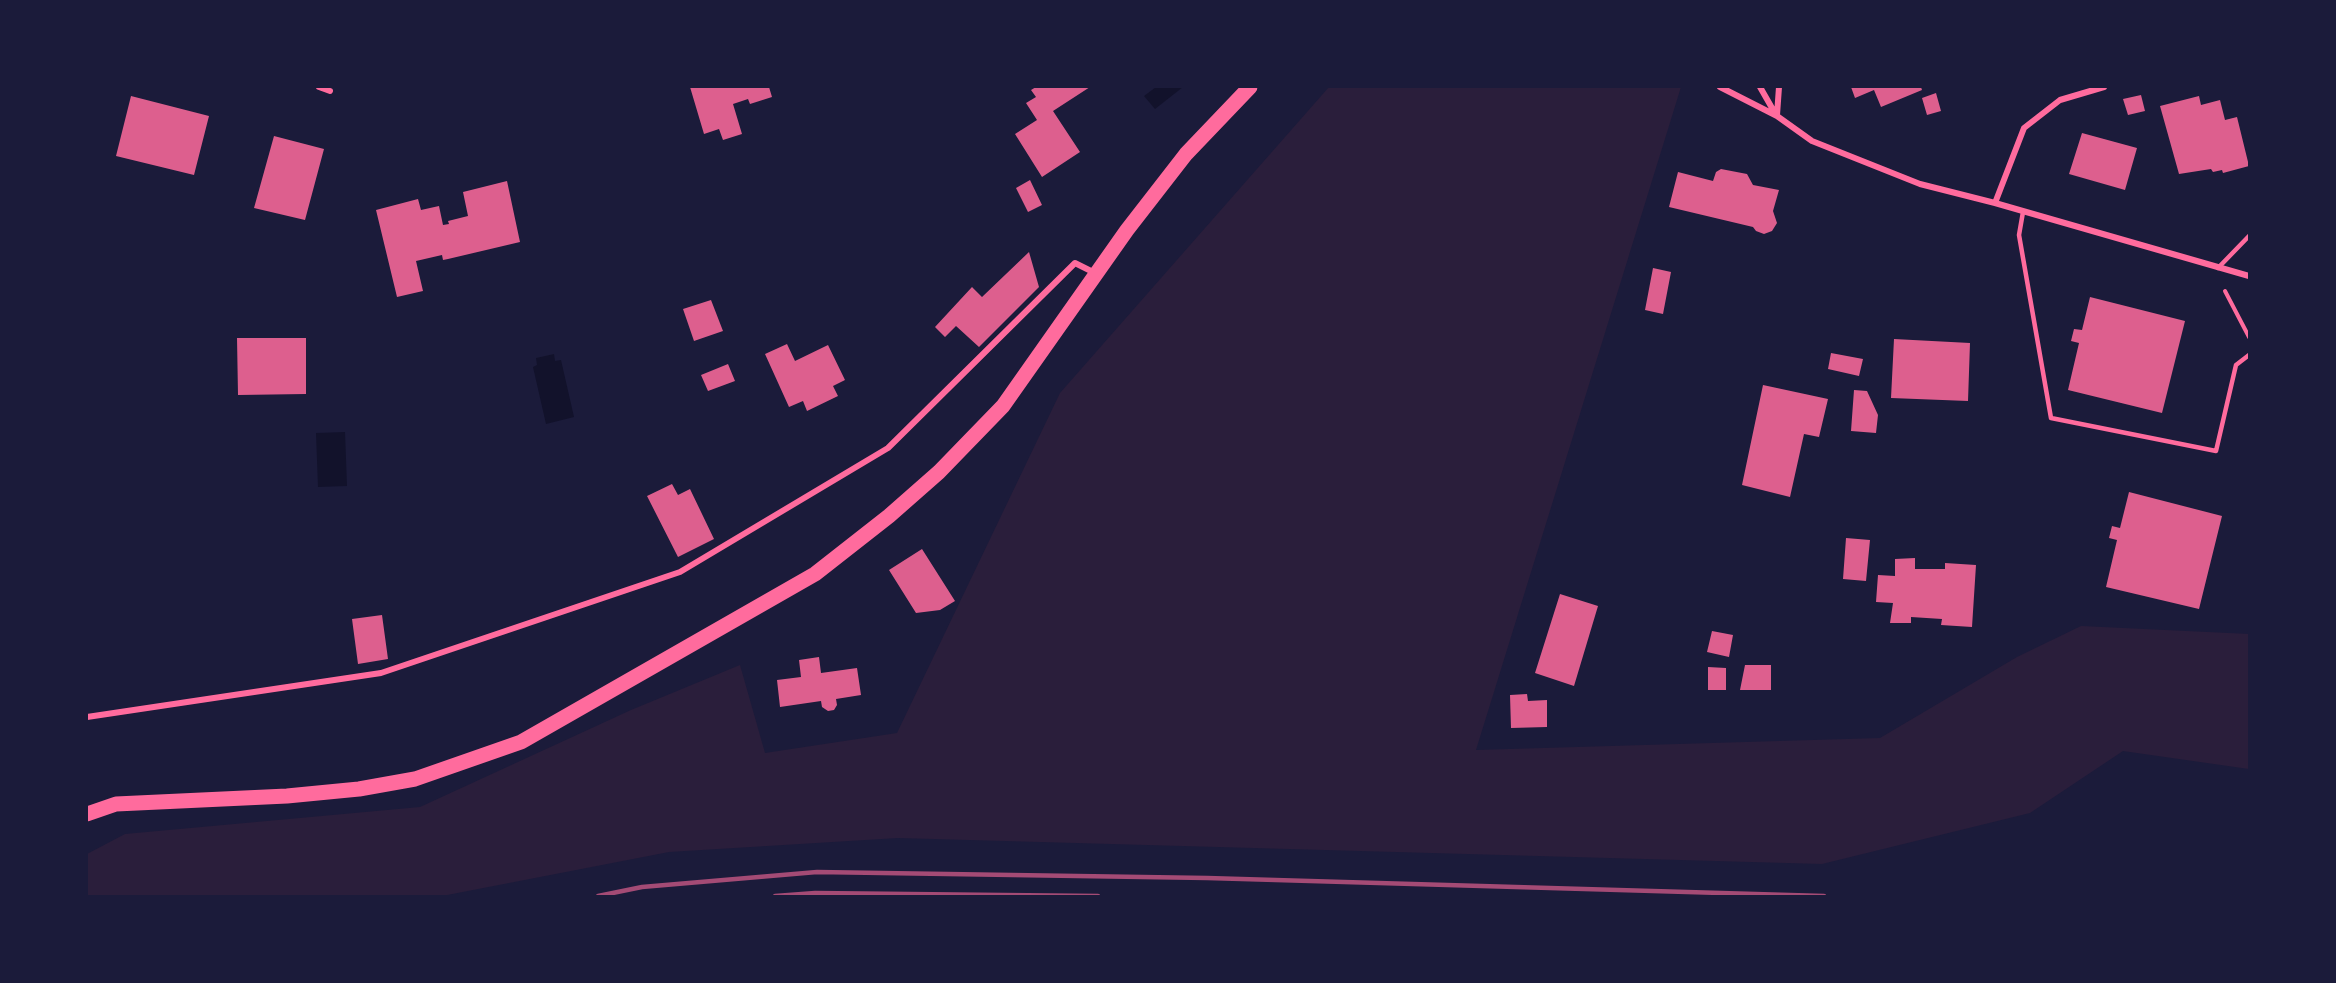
<!DOCTYPE html>
<style>
body{margin:0}
#map{position:relative;width:2336px;height:983px;overflow:hidden;background:#1b1b3a;font-family:Merriweather,serif}
canvas{display:block}
.frame{position:absolute;inset:0;border:88px solid #1b1b3a;pointer-events:none}
</style>
<div id="map">
<canvas width="2336" height="983"></canvas>
<div class="frame"></div>
</div>
<script>
const c = document.querySelector('canvas').getContext('2d');
c.lineJoin = 'round';
function fill(path, color) {
  c.fillStyle = color;
  c.fill(path, 'evenodd');
}
function shape(rows) {
  const path = new Path2D();
  for (const r of rows) {
    path.moveTo(r[0], r[1]);
    for (let i = 2; i < r.length; i += 2) path.lineTo(r[i], r[i + 1]);
  }
  return path;
}
function trace(path, color, width, dash) {
  c.strokeStyle = color;
  c.lineWidth = width;
  c.lineCap = dash ? 'butt' : 'round';
  c.setLineDash(dash || []);
  c.stroke(path);
}
const green = shape([
 [1329,87,1681,87,1476,750,1880,738,2017,657,2081,626,2249,634,2249,769,2123,751,2030,813,1822,864,898,838,669,852,442,896,87,896,87,854,125,834,420,807,631,710,740,665,765,753,897,733,1060,393]
]);
const water = shape([
 [1156,87,1183,87,1155,109,1144,96],
 [554,354,555,361,561,360,574,417,546,424,533,367,537,365,536,358],
 [345,432,347,486,318,487,316,433]
]);
const building = shape([
 [690,87,769,87,772,97,750,104,748,99,733,104,742,134,723,140,719,129,704,134],
 [1036,87,1090,87,1053,111,1080,152,1042,177,1015,134,1037,120,1026,103,1036,97,1031,90],
 [1851,87,1921,87,1922,90,1881,107,1874,90,1855,98],
 [1936,93,1941,111,1927,115,1922,98],
 [2141,95,2145,111,2128,115,2123,99],
 [131,96,209,116,194,175,116,156],
 [2199,96,2201,105,2220,100,2225,120,2237,117,2249,166,2223,173,2222,170,2213,172,2211,169,2179,174,2160,106],
 [2082,133,2137,148,2125,190,2069,174],
 [274,136,324,149,305,220,254,208],
 [1721,169,1747,174,1753,185,1779,190,1773,211,1777,223,1772,231,1764,234,1756,231,1753,227,1669,207,1678,172,1713,181,1716,172],
 [1030,180,1042,205,1028,212,1016,188],
 [507,181,520,242,448,259,443,260,442,255,416,261,423,291,397,297,376,210,418,199,421,210,439,206,443,225,449,224,448,221,468,216,463,192],
 [1029,252,1039,287,979,347,956,326,945,337,935,327,972,287,982,297],
 [1653,268,1671,272,1663,314,1645,310],
 [2090,297,2185,321,2162,413,2068,390,2079,343,2071,341,2074,329,2082,330],
 [711,300,723,331,694,341,683,309],
 [237,338,306,338,306,394,238,395],
 [1894,339,1970,343,1968,401,1891,398],
 [787,344,795,361,828,345,845,380,833,386,838,396,807,411,803,401,789,407,765,354],
 [1831,353,1863,359,1859,376,1828,369],
 [728,364,735,381,708,391,701,375],
 [1763,385,1828,399,1819,437,1804,434,1790,497,1742,485],
 [1854,390,1867,391,1878,415,1876,433,1851,431],
 [672,484,678,495,690,489,714,539,678,557,647,496],
 [2129,492,2222,516,2199,609,2106,587,2117,540,2109,538,2112,526,2120,528],
 [1846,538,1870,540,1866,581,1843,579],
 [922,549,955,601,940,610,916,613,889,570],
 [1915,558,1915,569,1945,569,1945,563,1976,565,1972,627,1941,625,1942,619,1911,617,1911,623,1890,623,1893,603,1876,602,1878,575,1895,576,1895,559],
 [1560,594,1598,606,1574,686,1535,673],
 [382,615,388,659,358,664,352,619],
 [1712,631,1733,635,1729,657,1707,652],
 [819,657,821,673,857,668,861,695,836,699,837,705,834,710,828,711,822,707,821,701,780,707,777,680,801,677,799,660],
 [1745,665,1771,665,1771,690,1740,690],
 [1708,667,1726,668,1726,690,1708,690],
 [1527,694,1528,701,1547,700,1547,727,1511,728,1510,695]
]);
const path = shape([
 [2225,291,2249,337]
]);
const service = shape([
 [2023,212,2019,235,2051,418,2216,451,2236,365,2249,355],
 [2218,268,2249,236]
]);
const minor = shape([
 [319,87,330,91],
 [1720,87,1777,116,1812,141,1920,184,1995,203,2249,276],
 [1760,87,1776,115],
 [1777,115,1779,87],
 [1995,203,2024,128,2060,100,2104,87],
 [87,717,381,673,680,572,888,448,1075,263,1095,273]
]);
const primary = shape([
 [87,814,116,804,287,796,359,789,415,779,521,742,815,574,889,516,939,472,1003,406,1127,230,1186,154,1250,87]
]);
const rail = shape([
 [598,896,642,887,817,872,1207,878,1824,896],
 [775,896,815,893,1098,896]
]);
fill(green, '#2a1e3b');
fill(water, '#12122b');
fill(building, '#dd5f8e');
trace(path, '#ff6b9d', 4);
trace(service, '#ff6b9d', 4.5);
trace(minor, '#ff6b9d', 6);
trace(primary, '#ff6b9d', 15);
trace(rail, '#a44b75', 4.5);
</script>
